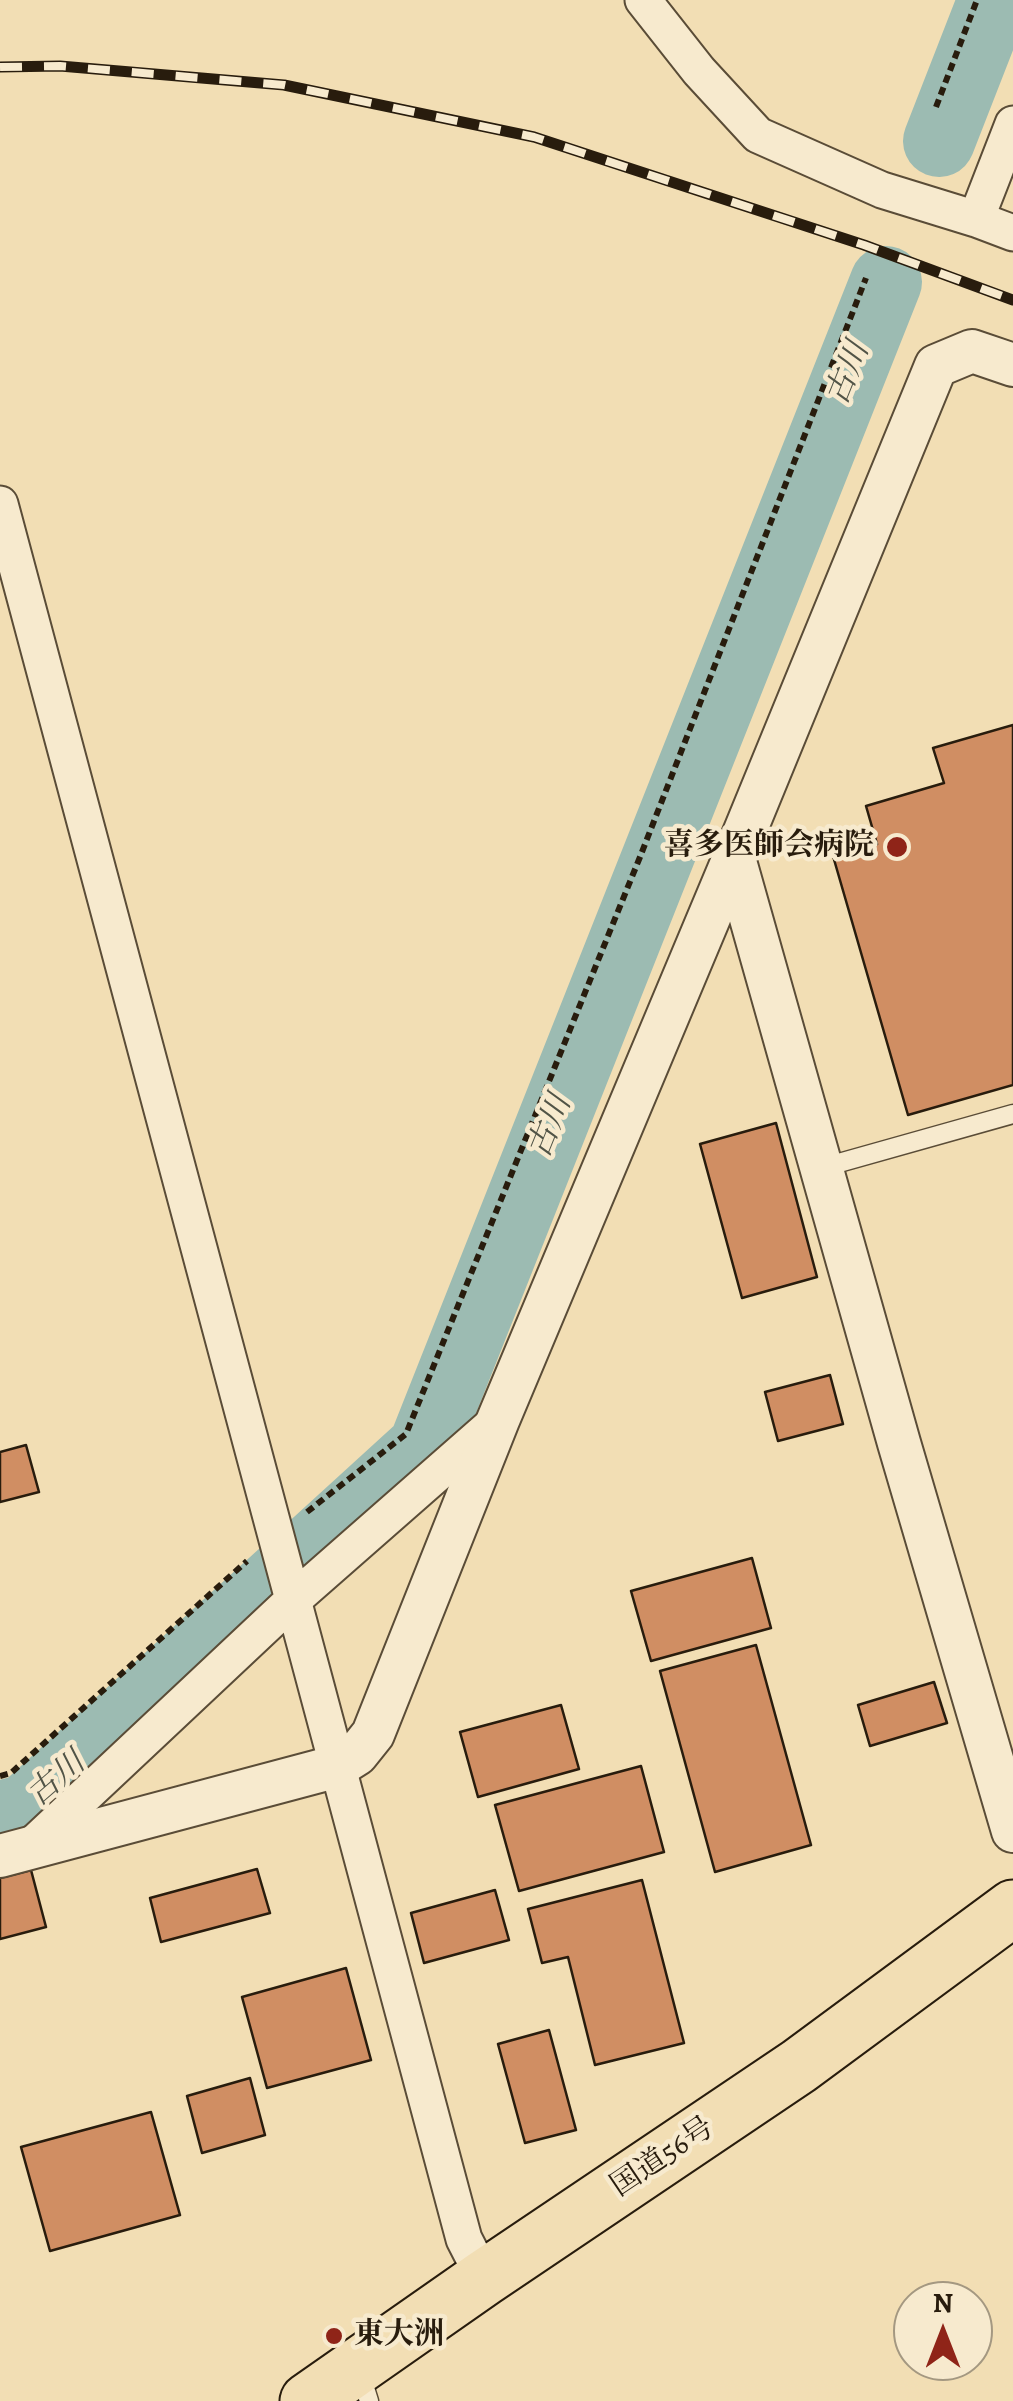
<!DOCTYPE html>
<meta charset="utf-8">
<style>
body{margin:0}
#map{position:relative;width:1013px;height:2401px;overflow:hidden;background:#f2deb4;font-family:Alegreya,serif}
canvas{display:block}
.north{position:absolute;left:893px;top:2281px;width:100px;height:100px;box-sizing:border-box;background:#f7eace;border:2px solid #a49881;border-radius:50%;rotate:0deg;font-size:28px;font-weight:700;line-height:40px;text-align:center;color:#281c0d}
.north::after{content:'';display:block;margin:auto;width:35px;height:45px;background:#8f2418;clip-path:polygon(50% 0,100% 100%,50% 72%,0 100%)}
</style>
<div id="map">
<canvas width="1013" height="2401"></canvas>
<div class="north">N</div>
</div>
<script>
const c = document.querySelector('canvas').getContext('2d');
c.lineJoin = 'round';
function shape(rows) {
  const path = new Path2D();
  for (const r of rows) {
    path.moveTo(r[0], r[1]);
    for (let i = 2; i < r.length; i += 2) path.lineTo(r[i], r[i + 1]);
  }
  return path;
}
function trace(path, color, width, dash) {
  c.strokeStyle = color;
  c.lineWidth = width;
  c.lineCap = dash ? 'butt' : 'round';
  c.setLineDash(dash || []);
  c.stroke(path);
}
function fill(path, color) {
  c.fillStyle = color;
  c.fill(path, 'evenodd');
}
function drawText(font, color, halo, rows, align = 'center') {
  c.font = font + ' Alegreya,"Noto Serif JP",serif';
  c.lineWidth = 9;
  c.setLineDash([]);
  c.textBaseline = 'middle';
  c.strokeStyle = halo;
  c.fillStyle = color;
  for (const [text, x, y, turn = 0] of rows) {
    c.save();
    c.translate(x, y);
    c.rotate((+turn || 0) * Math.PI / 180);
    c.textAlign = isNaN(turn) ? turn : align;
    if (halo) c.strokeText(text, 0, 0);
    c.fillText(text, 0, 0);
    c.restore();
  }
}
const river = shape([
 [939,141,994,0],
 [0,1817,26,1810,424,1447,886,282]
]);
const building = shape([
 [1013,725,1013,1085,908,1115,833,856,877,844,866,806,944,783,933,748,1013,725],
 [776,1123,817,1277,742,1298,700,1144,776,1123],
 [830,1375,843,1424,778,1441,765,1392,830,1375],
 [26,1445,39,1492,0,1502,0,1452,26,1445],
 [752,1558,771,1628,651,1661,631,1591,752,1558],
 [756,1645,811,1845,715,1872,660,1671,756,1645],
 [934,1682,947,1723,870,1746,858,1705,934,1682],
 [561,1705,579,1769,478,1797,460,1732,561,1705],
 [641,1766,664,1852,519,1891,495,1805,641,1766],
 [257,1869,270,1913,161,1942,150,1898,257,1869],
 [31,1870,46,1927,0,1939,0,1878,31,1870],
 [642,1880,684,2043,595,2065,568,1957,542,1963,528,1909,642,1880],
 [495,1890,509,1940,424,1963,411,1913,495,1890],
 [346,1968,371,2060,267,2088,242,1997,346,1968],
 [549,2030,576,2130,525,2143,498,2044,549,2030],
 [250,2078,265,2135,202,2153,187,2096,250,2078],
 [151,2112,180,2215,50,2251,21,2147,151,2112]
]);
const path = shape([
 [936,107,977,0],
 [307,1512,406,1434,640,857,866,278],
 [0,1776,11,1773,247,1561]
]);
const service = shape([
 [821,1168,1013,1114],
 [360,2372,369,2401]
]);
const minor = shape([
 [643,0,699,71,758,135,882,190,976,219,1013,233],
 [976,219,1013,124],
 [0,504,464,2239,484,2278],
 [29,1848,293,1600,497,1421]
]);
const tertiary = shape([
 [734,858,899,1443,1013,1831],
 [0,1856,338,1766,357,1754,373,1734,498,1420,734,858,936,366,972,351,1013,365]
]);
const trunk = shape([
 [308,2401,484,2278,799,2066,1013,1908]
]);
const rail = shape([
 [0,67,60,66,284,85,534,137,864,245,1013,300]
]);
const markers = [
 [897,847,12,"#8f2418"],
 [334,2336,10,"#8f2418"]
];
const poiNames = [
 ["喜多医師会病院",874,847],
 ["東大洲",354,2336,"left"]
];
const streetNames = [
 ["国道56号",663,2158,-34]
];
const waterNames = [
 ["古川",849,374,-68],
 ["古川",551,1127,-68],
 ["古川",57,1780,-41]
];
trace(river, '#9cbbb2', 72);
fill(building, '#d08e63');
trace(building, '#281c0d', 2.5);
trace(service, '#5a4c37', 21);
trace(minor, '#5a4c37', 39);
trace(tertiary, '#5a4c37', 46);
trace(trunk, '#281c0d', 59);
trace(path, '#281c0d', 6, [8, 5]);
trace(service, '#f7eace', 18);
trace(minor, '#f7eace', 35);
trace(tertiary, '#f7eace', 42);
trace(trunk, '#f2deb4', 55);
trace(rail, '#281c0d', 11);
trace(rail, '#f7eace', 8, [22]);
for (const [x, y, r, color] of markers) {
  const dot = new Path2D();
  dot.arc(x, y, r, 0, 2 * Math.PI);
  c.fillStyle = color;
  c.fill(dot);
  trace(dot, '#f7eace', 4);
}
drawText('bold 30px', '#281c0d', '#f7eace', poiNames, 'right');
drawText('30px', '#281c0d', '#f7eace', streetNames);
drawText('italic 32px', '#515447', '#f7eace', waterNames);
</script>
